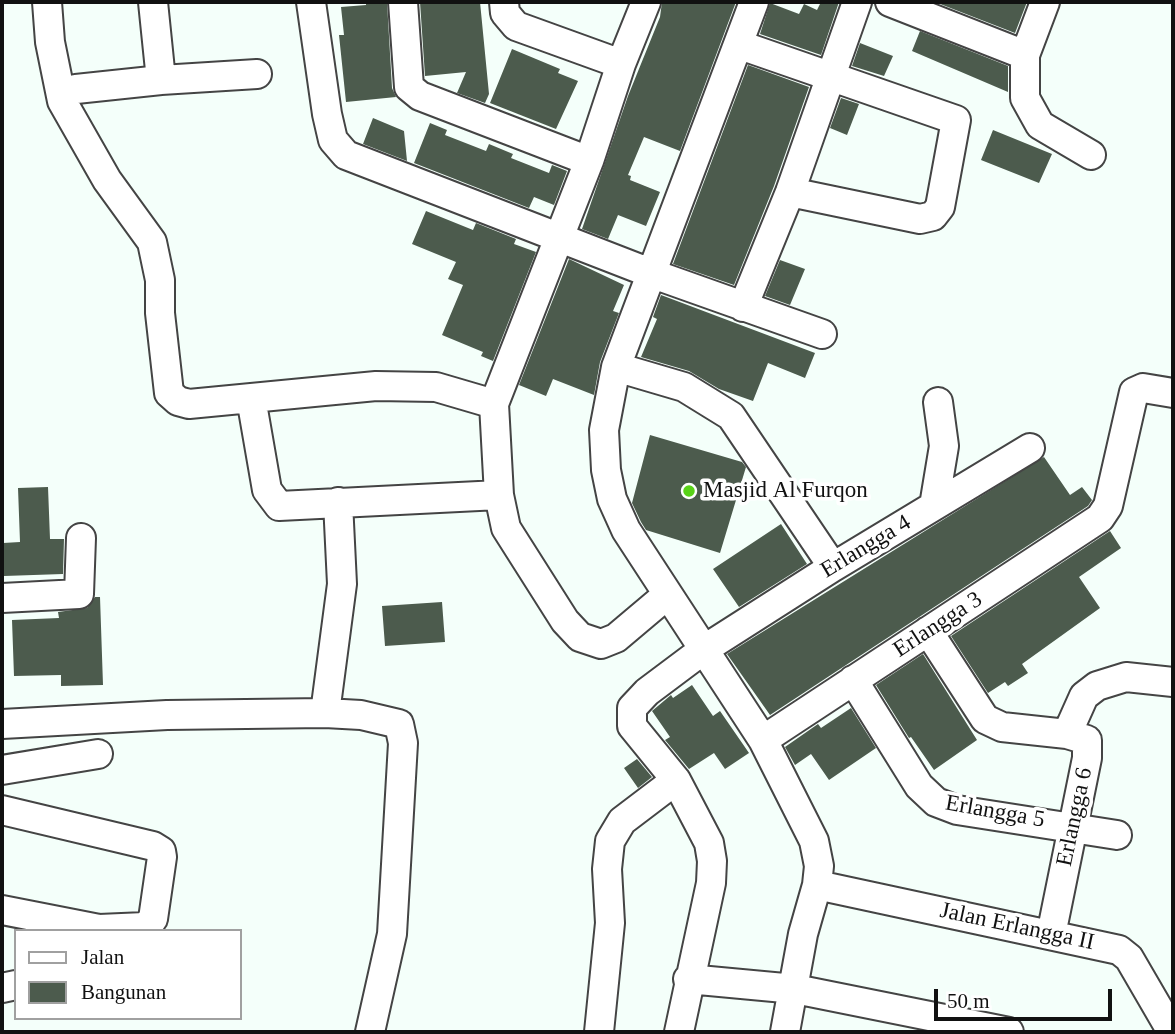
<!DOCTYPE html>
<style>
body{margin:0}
#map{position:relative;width:1175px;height:1034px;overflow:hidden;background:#f4fffa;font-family:"Times New Roman",serif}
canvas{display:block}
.frame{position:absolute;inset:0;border:4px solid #111;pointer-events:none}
.legend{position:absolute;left:14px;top:929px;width:228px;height:91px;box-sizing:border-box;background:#fff;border:2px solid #a0a0a0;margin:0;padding:9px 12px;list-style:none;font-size:21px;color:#111}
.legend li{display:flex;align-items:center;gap:14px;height:35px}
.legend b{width:35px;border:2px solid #a0a0a0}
.scale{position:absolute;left:934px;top:989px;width:178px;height:32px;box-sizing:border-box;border:4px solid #111;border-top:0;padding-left:9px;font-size:21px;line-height:24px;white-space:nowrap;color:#111;-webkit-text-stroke:5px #fff;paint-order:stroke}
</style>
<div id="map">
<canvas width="1175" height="1034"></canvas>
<div class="frame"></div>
<ul class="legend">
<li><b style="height:9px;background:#fff"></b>Jalan</li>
<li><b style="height:19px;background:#4c5b4d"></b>Bangunan</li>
</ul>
<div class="scale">50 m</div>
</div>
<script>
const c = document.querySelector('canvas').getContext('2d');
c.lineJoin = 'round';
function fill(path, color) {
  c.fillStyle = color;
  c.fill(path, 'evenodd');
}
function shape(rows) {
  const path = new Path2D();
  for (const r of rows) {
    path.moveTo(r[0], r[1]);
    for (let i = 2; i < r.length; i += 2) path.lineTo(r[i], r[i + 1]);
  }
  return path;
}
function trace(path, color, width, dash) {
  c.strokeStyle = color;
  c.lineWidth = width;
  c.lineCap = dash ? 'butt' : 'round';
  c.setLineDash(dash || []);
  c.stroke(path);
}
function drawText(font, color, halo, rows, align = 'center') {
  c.font = font + ' "Times New Roman",serif';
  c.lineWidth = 7;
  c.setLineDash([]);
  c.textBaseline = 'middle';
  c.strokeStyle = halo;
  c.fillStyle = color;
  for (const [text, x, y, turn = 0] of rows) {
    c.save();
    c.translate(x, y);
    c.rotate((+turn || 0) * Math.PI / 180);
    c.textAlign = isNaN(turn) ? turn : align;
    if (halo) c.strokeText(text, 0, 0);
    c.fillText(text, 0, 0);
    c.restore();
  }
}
const building = shape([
 [366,2,387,2,392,88,396,97,346,102,339,35,344,35,341,7,366,5],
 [420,2,480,2,489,94,485,103,457,93,466,72,425,76],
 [662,2,736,2,680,151,644,137,628,175,631,176,630,180,660,192,646,226,618,215,608,239,582,229,628,96,660,17],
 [821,2,839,2,821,55,760,34,770,3,799,14,804,4,817,10],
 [935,2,1027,2,1015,33],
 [920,31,1008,66,1008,92,912,51],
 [860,43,893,56,884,76,852,66],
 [512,49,560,69,558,73,578,81,556,129,490,103],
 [748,65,809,87,774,186,734,285,673,264],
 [841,98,859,104,847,135,830,128],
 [373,118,404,131,407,161,363,144],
 [430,123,447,130,445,135,486,151,489,144,513,154,511,158,549,173,552,165,567,171,554,205,534,197,529,208,414,163],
 [993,130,1052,154,1039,183,981,160],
 [426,211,473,230,476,223,516,239,514,244,536,252,493,361,481,356,483,352,442,335,463,285,448,279,456,262,412,244],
 [569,259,624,285,613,311,619,313,600,362,594,395,553,379,546,396,519,385],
 [780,260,805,269,790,305,765,296],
 [661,295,815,353,805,378,768,363,753,401,719,389,689,371,641,357,657,319,653,317],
 [650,435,742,462,746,467,720,553,646,530,641,522,632,503],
 [1044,457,1070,495,1082,487,1092,500,1088,506,770,715,727,654],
 [48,487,50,539,64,539,63,574,4,576,3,543,20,542,18,488],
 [781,524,807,564,739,607,713,569],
 [1110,531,1121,548,1079,577,1100,608,1022,664,1028,673,1008,686,1005,682,988,693,951,636],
 [95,597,100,597,103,685,61,686,61,675,14,676,12,620,59,618,58,612,87,608],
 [442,602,445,642,385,646,382,606],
 [923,654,977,740,934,770,911,737,909,738,876,685],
 [692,685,713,716,720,711,749,753,725,769,714,753,689,769,665,740,670,737,652,711,671,695,673,698],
 [851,708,876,748,829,780,811,754,795,765,785,747,818,724,821,728],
 [637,759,652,777,638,788,624,768]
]);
const street = shape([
 [47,2,50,42,62,101,107,180,152,242,160,280,160,313,169,393,178,401,189,404,376,386,436,387,494,404],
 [153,2,161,80,257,74],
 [311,2,327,114,333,140,346,155,653,274,822,334],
 [403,2,409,87,420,96,589,161],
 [504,2,505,13,516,26,621,64],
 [646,2,621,64,589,161,494,404,499,495,506,528,565,621,580,637,601,644,616,638,667,595],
 [754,2,616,367,604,430,606,470,612,499,626,530,763,740,814,841,819,866,817,885,803,934,785,1032],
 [890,2,1025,55],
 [1045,2,1025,55,1025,98,1040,125,1091,155],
 [740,45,956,120,940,207,933,216,920,219,790,192],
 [76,89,161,80],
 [743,307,790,192,857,2],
 [616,367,684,387,731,416,833,567],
 [251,398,267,490,279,506,499,495],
 [934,506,944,446,938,402],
 [2,598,79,594,81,538],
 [928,631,985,719,1002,727,1067,734,1087,740,1087,758,1051,935],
 [853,680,919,786,936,802,957,810,1117,835],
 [325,713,342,584,338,502],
 [2,724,167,715,325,713,361,715,399,724,403,743,392,934,370,1032],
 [1067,734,1084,696,1097,686,1126,677,1173,682],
 [763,740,1100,518,1108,506,1134,392,1143,388,1173,393],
 [2,770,98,754],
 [2,810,153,846,161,851,162,857,153,919,145,927,99,929,2,910],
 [817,885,1119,950,1129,958,1172,1032],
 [688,979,795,989,1009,1032],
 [2,988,16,985],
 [599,1032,610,923,607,869,610,841,622,821,676,780],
 [679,1032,711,883,712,861,709,843,676,780,632,726,632,708,647,692,703,650,833,567,1030,448]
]);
const markers = [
 [689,491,7,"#58d217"]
];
const poiNames = [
 ["Masjid Al Furqon",703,491]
];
const streetNames = [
 ["Erlangga 4",866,547,-31],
 ["Erlangga 3",938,625,-33],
 ["Erlangga 5",995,812,10],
 ["Erlangga 6",1075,817,-78],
 ["Jalan Erlangga II",1017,927,12]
];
fill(building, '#4c5b4d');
trace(street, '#444', 32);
trace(street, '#fff', 28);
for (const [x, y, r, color] of markers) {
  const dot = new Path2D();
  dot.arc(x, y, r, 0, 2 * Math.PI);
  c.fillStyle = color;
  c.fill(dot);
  trace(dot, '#fff', 2.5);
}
drawText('23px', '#111', '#fff', poiNames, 'left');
drawText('23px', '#111', '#fff', streetNames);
</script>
